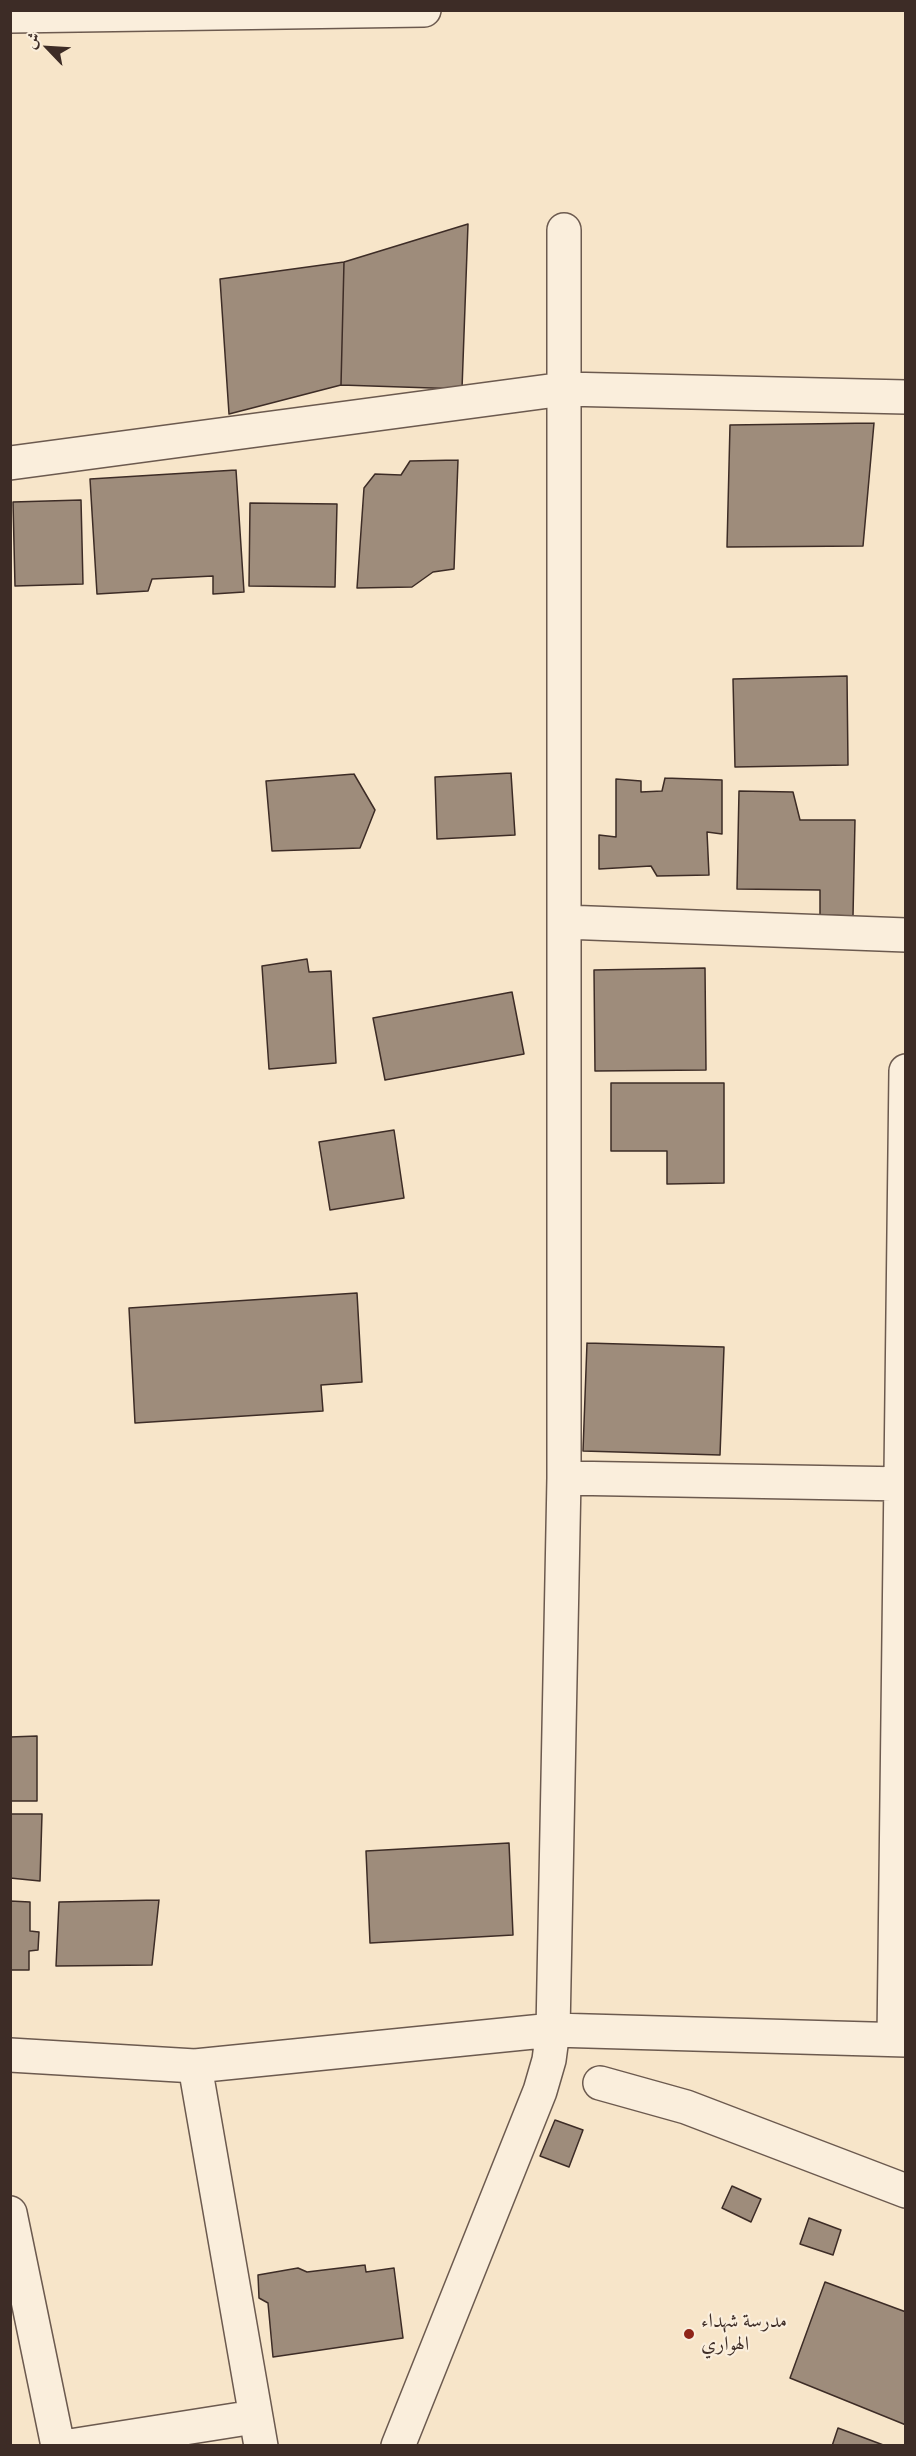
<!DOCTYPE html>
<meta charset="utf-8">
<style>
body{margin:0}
#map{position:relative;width:916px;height:2456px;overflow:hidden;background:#f7e5c9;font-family:"Gentium Book Plus",Amiri,serif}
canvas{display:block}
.frame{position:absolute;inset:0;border:12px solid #3d2c26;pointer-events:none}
.north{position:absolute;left:18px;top:18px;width:60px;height:60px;-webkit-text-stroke:4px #faeedc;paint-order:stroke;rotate:295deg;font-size:16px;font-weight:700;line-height:24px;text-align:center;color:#3d2c26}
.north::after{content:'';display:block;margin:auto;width:21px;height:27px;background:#3d2c26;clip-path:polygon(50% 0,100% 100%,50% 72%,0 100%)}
</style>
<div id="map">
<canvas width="916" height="2456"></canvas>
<div class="frame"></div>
<div class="north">ش</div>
</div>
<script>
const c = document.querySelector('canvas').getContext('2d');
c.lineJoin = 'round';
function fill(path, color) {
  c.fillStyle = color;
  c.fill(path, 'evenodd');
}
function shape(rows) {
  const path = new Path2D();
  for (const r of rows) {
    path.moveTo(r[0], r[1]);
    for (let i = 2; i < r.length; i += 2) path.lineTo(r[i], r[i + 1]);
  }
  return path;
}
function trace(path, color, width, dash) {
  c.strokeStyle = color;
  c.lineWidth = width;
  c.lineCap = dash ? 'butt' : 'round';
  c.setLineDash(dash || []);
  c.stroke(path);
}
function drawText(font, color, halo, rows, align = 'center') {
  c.font = font + ' "Gentium Book Plus",Amiri,serif';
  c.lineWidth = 4.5;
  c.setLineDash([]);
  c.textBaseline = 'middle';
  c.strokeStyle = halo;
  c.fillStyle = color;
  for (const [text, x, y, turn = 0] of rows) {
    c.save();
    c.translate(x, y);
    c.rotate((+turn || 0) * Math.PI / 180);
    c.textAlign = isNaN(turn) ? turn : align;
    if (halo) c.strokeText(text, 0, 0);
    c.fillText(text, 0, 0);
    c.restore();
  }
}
const building = shape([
 [468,224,462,389,341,385,344,262,468,224],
 [344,262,341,385,229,414,220,279,344,262],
 [874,423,863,546,727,547,730,425,874,423],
 [458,460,454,569,433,572,412,587,357,588,364,488,375,474,401,475,410,461,458,460],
 [236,470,244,592,213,594,213,576,152,579,148,591,97,594,90,479,236,470],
 [81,500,83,584,15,586,13,502,81,500],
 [250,503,337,504,335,587,249,586,250,503],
 [847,676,848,765,735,767,733,679,847,676],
 [511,773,515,835,437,839,435,777,511,773],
 [354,774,375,810,360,848,272,851,266,781,354,774],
 [665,778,722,780,722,834,707,832,709,875,657,876,651,866,599,869,599,835,616,837,616,779,641,781,641,792,662,791,665,778],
 [739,791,793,792,800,820,855,820,853,916,820,915,820,890,737,889,739,791],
 [307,959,309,972,331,971,336,1063,269,1069,262,966,307,959],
 [705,968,706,1070,595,1071,594,970,705,968],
 [512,992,524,1054,385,1080,373,1018,512,992],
 [611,1083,724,1083,724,1183,667,1184,667,1151,611,1151,611,1083],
 [394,1130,404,1198,330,1210,319,1142,394,1130],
 [357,1293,362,1382,321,1385,323,1411,135,1423,129,1308,357,1293],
 [587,1343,724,1347,720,1455,583,1451,587,1343],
 [37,1736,37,1801,10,1801,10,1737,37,1736],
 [10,1814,42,1814,40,1881,10,1878,10,1814],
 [509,1843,513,1935,370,1943,366,1851,509,1843],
 [159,1900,152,1965,56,1966,59,1902,159,1900],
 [10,1901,30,1902,30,1931,39,1932,38,1950,29,1951,29,1970,10,1970,10,1901],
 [555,2120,583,2130,569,2167,540,2156,555,2120],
 [732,2186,761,2199,751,2222,722,2208,732,2186],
 [809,2218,841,2230,833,2255,800,2244,809,2218],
 [365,2265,366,2272,394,2268,403,2338,273,2357,268,2303,259,2298,258,2275,298,2268,307,2272,365,2265],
 [825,2282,906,2312,906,2425,790,2378,825,2282],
 [838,2428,886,2446,832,2446,838,2428]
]);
const minor = shape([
 [10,16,424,10],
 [10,463,564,389,906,397],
 [564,922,906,935],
 [564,1478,906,1484],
 [894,2039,906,1071],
 [10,2055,195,2066,553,2030,906,2040],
 [195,2066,261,2446],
 [600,2083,686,2107,906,2191],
 [10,2213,58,2446],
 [70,2446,254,2417],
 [398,2446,540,2091,549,2060,553,2030,564,1478,564,230]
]);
const markers = [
 [689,2334,6,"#8f2418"]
];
const poiNames = [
 ["مدرسة شهداء",701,2322],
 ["الهواري",701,2345]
];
fill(building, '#9e8c7b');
trace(building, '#3d2c26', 1.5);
trace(minor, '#6c5a4f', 36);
trace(minor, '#faeedc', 33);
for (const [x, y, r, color] of markers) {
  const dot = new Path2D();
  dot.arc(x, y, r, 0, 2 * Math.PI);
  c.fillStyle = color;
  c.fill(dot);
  trace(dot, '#faeedc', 2);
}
drawText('20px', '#3d2c26', '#faeedc', poiNames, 'left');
</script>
